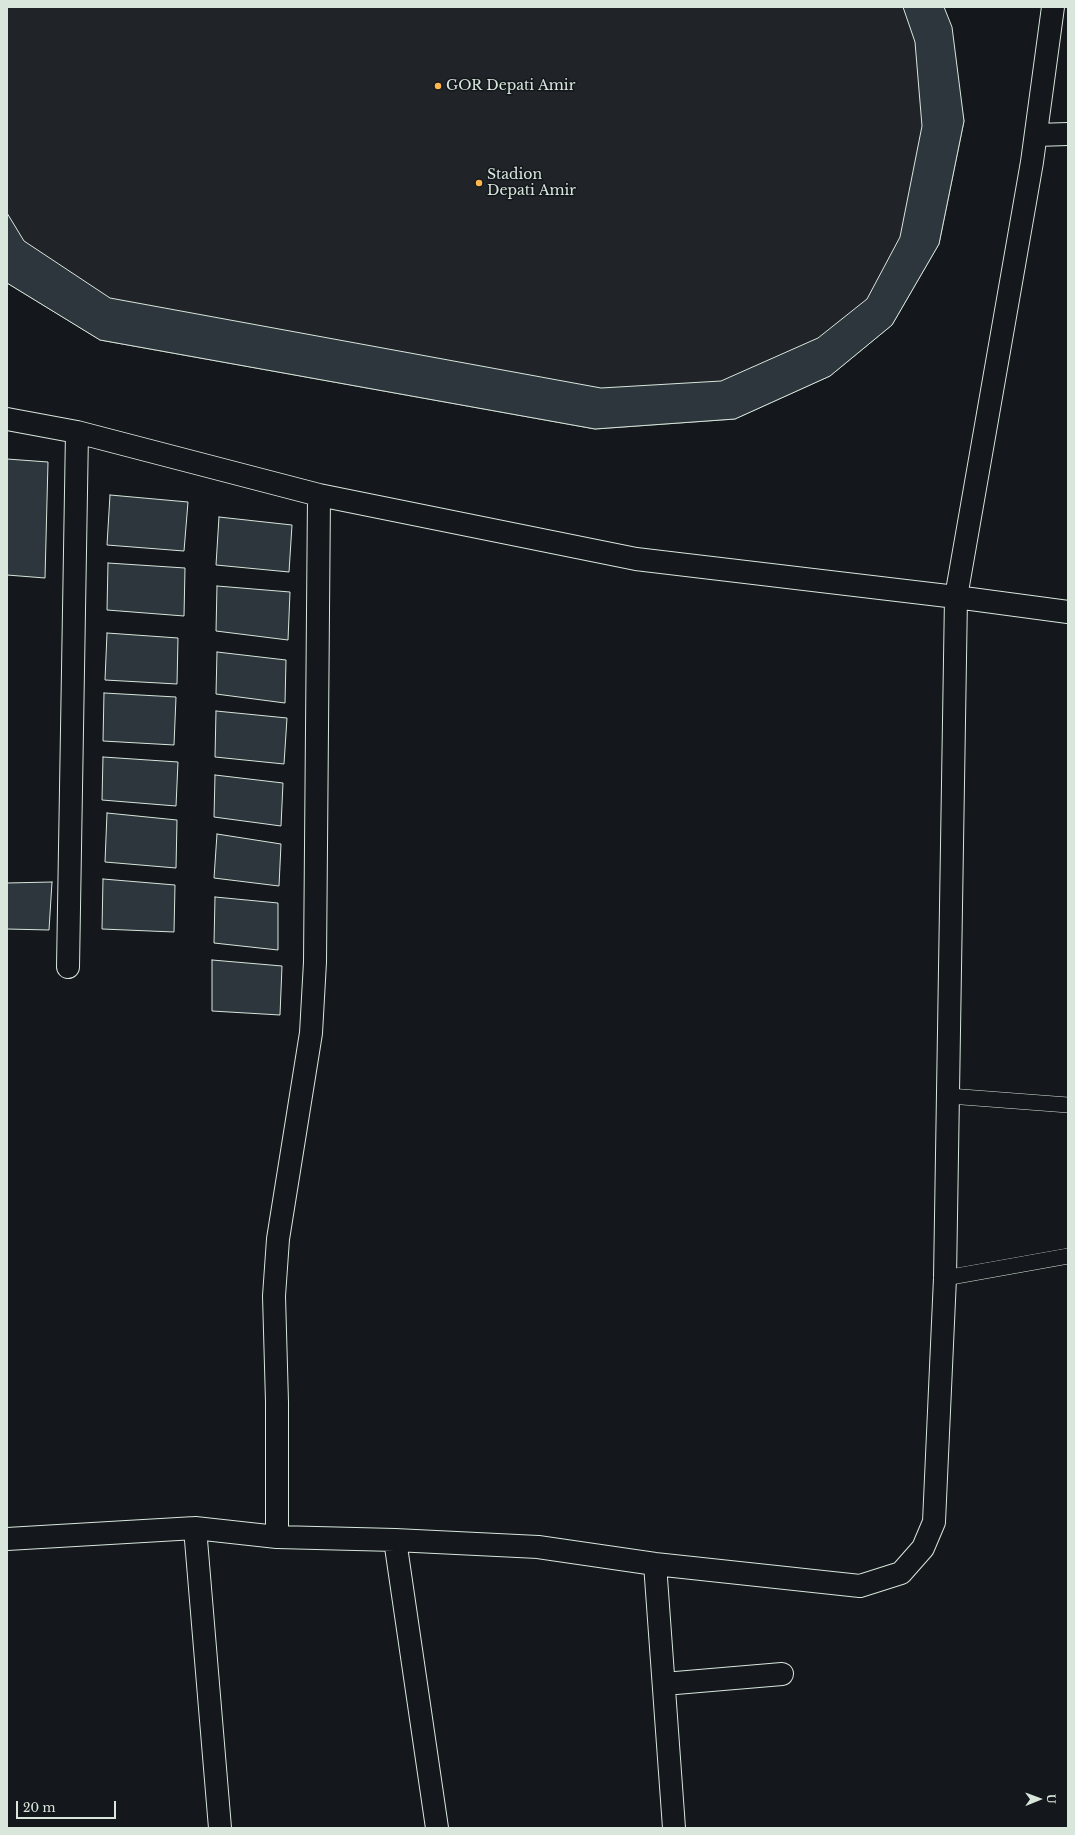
<!DOCTYPE html>
<style>
body{margin:0}
#map{position:relative;width:1075px;height:1835px;overflow:hidden;background:#14181c;font-family:"Libre Baskerville",serif}
canvas{display:block}
.frame{position:absolute;inset:0;border:8px solid #d8e6dc;pointer-events:none}
.north{position:absolute;left:1019px;top:1779px;width:40px;height:40px;-webkit-text-stroke:3px #14181c;paint-order:stroke;rotate:89deg;font-size:11px;font-weight:700;line-height:16px;text-align:center;color:#d8e6dc}
.north::after{content:'';display:block;margin:auto;width:14px;height:18px;background:#d8e6dc;clip-path:polygon(50% 0,100% 100%,50% 72%,0 100%)}
.scale{position:absolute;left:16px;top:1801px;width:100px;height:18px;box-sizing:border-box;border:2px solid #d8e6dc;border-top:0;padding-left:5px;font-size:12px;line-height:14px;white-space:nowrap;color:#d8e6dc;-webkit-text-stroke:3px #14181c;paint-order:stroke}
</style>
<div id="map">
<canvas width="1075" height="1835"></canvas>
<div class="frame"></div>
<div class="north">U</div>
<div class="scale">20 m</div>
</div>
<script>
const c = document.querySelector('canvas').getContext('2d');
c.lineJoin = 'round';
function fill(path, color) {
  c.fillStyle = color;
  c.fill(path, 'evenodd');
}
function shape(rows) {
  const path = new Path2D();
  for (const r of rows) {
    path.moveTo(r[0], r[1]);
    for (let i = 2; i < r.length; i += 2) path.lineTo(r[i], r[i + 1]);
  }
  return path;
}
function trace(path, color, width, dash) {
  c.strokeStyle = color;
  c.lineWidth = width;
  c.lineCap = dash ? 'butt' : 'round';
  c.setLineDash(dash || []);
  c.stroke(path);
}
function drawText(font, color, halo, rows, align = 'center') {
  c.font = font + ' "Libre Baskerville",serif';
  c.lineWidth = 3;
  c.setLineDash([]);
  c.textBaseline = 'middle';
  c.strokeStyle = halo;
  c.fillStyle = color;
  for (const [text, x, y, turn = 0] of rows) {
    c.save();
    c.translate(x, y);
    c.rotate((+turn || 0) * Math.PI / 180);
    c.textAlign = isNaN(turn) ? turn : align;
    if (halo) c.strokeText(text, 0, 0);
    c.fillText(text, 0, 0);
    c.restore();
  }
}
const green = shape([
 [7,7,944,7,964,121,939,244,892,325,830,376,735,419,595,429,100,340,7,283,7,7]
]);
const building = shape([
 [903,7,944,7,952,27,964,121,939,244,892,325,830,376,735,419,595,429,100,340,7,283,7,213,24,241,110,298,601,388,721,381,818,338,867,299,900,237,922,126,915,42,903,7],
 [7,459,48,462,45,578,7,575,7,459],
 [110,495,188,502,184,551,107,545,110,495],
 [219,517,292,525,289,572,216,565,219,517],
 [108,563,185,568,184,616,107,610,108,563],
 [217,586,290,592,288,640,216,631,217,586],
 [107,633,178,638,177,684,105,680,107,633],
 [217,652,286,660,285,703,216,694,217,652],
 [104,693,176,697,174,745,103,741,104,693],
 [216,711,287,718,284,764,215,757,216,711],
 [103,757,178,762,176,806,102,800,103,757],
 [215,775,283,783,281,826,214,817,215,775],
 [107,813,177,820,176,868,105,862,107,813],
 [217,834,281,844,279,886,214,878,217,834],
 [103,879,175,885,174,932,102,929,103,879],
 [52,882,49,930,7,929,7,883,52,882],
 [215,897,278,903,278,950,214,943,215,897],
 [212,960,282,966,280,1015,212,1011,212,960]
]);
const lane = shape([
 [949,1096,1068,1105],
 [945,1278,1068,1256]
]);
const street = shape([
 [1053,7,1032,162,956,597,1068,612],
 [1036,135,1068,134],
 [7,419,77,432,319,495,636,559,956,597,945,1278,934,1522,923,1548,901,1573,860,1586,655,1564,538,1547,395,1540,277,1537,195,1528,7,1539],
 [68,967,77,432],
 [195,1528,220,1828],
 [277,1537,277,1402,274,1296,278,1239,311,1033,315,962,319,495],
 [395,1540,437,1828],
 [655,1564,674,1828],
 [664,1684,782,1674]
]);
const markers = [
 [438,86,4,"#ffb74d"],
 [479,183,4,"#ffb74d"]
];
const poiNames = [
 ["GOR Depati Amir",446,86],
 ["Stadion",487,175],
 ["Depati Amir",487,191]
];
fill(green, '#202428');
trace(green, '#939e99', 1);
fill(building, '#2c363c');
trace(building, '#d8e6dc', 1);
trace(lane, '#d8e6dc', 16);
trace(street, '#d8e6dc', 24);
trace(lane, '#14181c', 15);
trace(street, '#14181c', 22);
for (const [x, y, r, color] of markers) {
  const dot = new Path2D();
  dot.arc(x, y, r, 0, 2 * Math.PI);
  c.fillStyle = color;
  c.fill(dot);
  trace(dot, '#14181c', 1.5);
}
drawText('14px', '#d8e6dc', '#14181c', poiNames, 'left');
</script>
